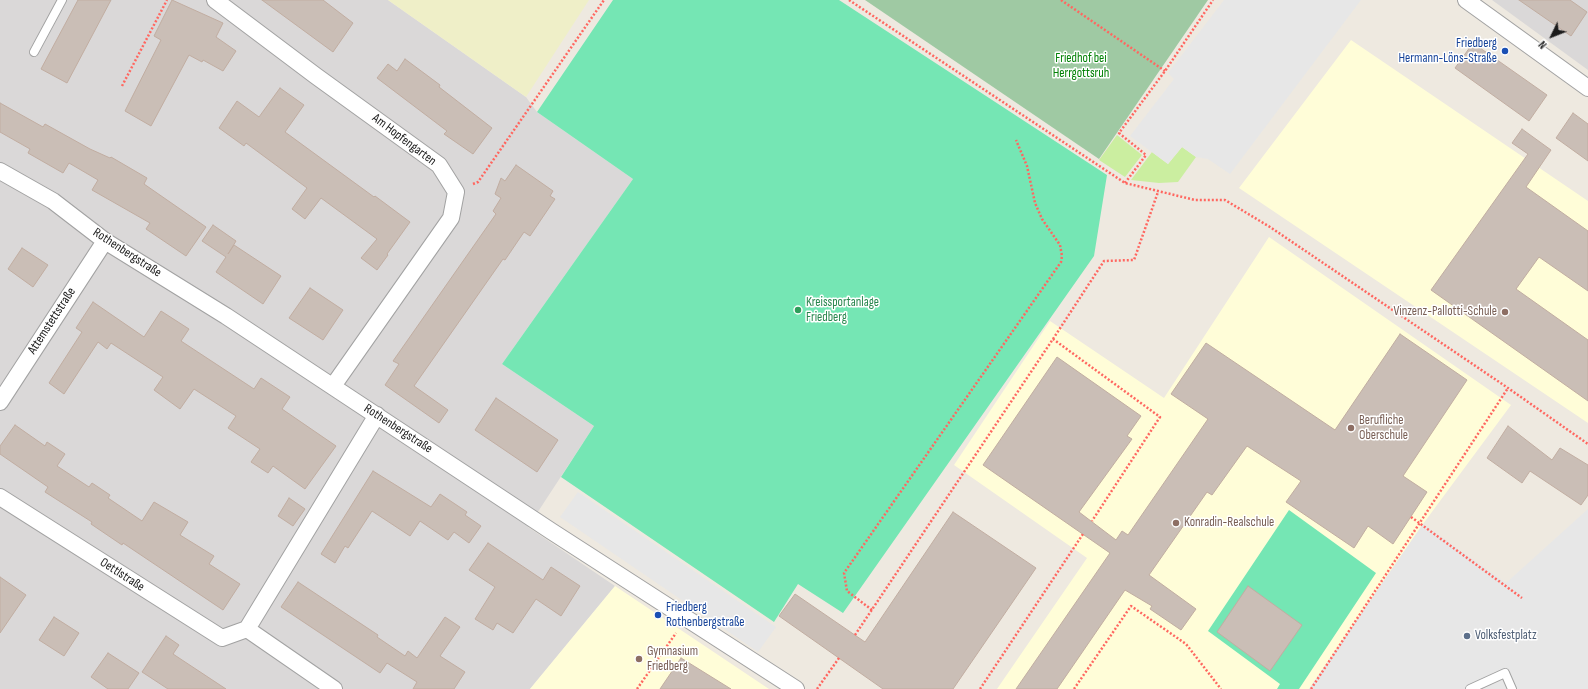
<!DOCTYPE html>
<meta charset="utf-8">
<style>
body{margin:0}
#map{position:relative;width:1588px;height:689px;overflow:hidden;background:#eee9e0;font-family:"Sofia Sans Condensed",sans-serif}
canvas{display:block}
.north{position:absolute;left:1532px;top:16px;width:40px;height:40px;-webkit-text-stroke:3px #fff;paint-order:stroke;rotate:227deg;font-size:11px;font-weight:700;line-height:16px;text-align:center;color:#1b1b1b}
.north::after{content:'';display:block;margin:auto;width:14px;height:18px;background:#1b1b1b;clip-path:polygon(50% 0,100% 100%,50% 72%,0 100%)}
</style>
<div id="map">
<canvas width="1588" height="689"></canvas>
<div class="north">N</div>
</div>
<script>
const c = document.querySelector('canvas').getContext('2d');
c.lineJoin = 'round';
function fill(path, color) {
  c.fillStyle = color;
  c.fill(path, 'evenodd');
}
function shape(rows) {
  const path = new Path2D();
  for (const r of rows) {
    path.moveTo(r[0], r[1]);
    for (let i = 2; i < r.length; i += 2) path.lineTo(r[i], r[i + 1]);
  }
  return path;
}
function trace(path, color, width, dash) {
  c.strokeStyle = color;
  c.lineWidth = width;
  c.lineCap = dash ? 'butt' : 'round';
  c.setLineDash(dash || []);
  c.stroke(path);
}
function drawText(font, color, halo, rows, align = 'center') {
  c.font = font + ' "Sofia Sans Condensed",sans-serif';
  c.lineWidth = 3;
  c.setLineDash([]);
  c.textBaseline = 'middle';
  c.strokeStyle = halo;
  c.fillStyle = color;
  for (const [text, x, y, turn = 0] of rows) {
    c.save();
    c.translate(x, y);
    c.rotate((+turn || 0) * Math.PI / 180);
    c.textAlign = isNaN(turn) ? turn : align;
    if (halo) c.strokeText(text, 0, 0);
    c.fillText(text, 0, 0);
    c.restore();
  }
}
const residential = shape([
 [0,0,388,0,526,97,537,112,633,179,502,364,594,426,528,527,615,586,530,689,0,689],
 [1492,0,1588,0,1588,70]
]);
const education = shape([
 [1351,40,1588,201,1588,423,1239,188],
 [1269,237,1511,405,1423,524,1309,689,997,689,1087,558,954,465,1050,321,1164,398],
 [615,586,769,689,530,689]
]);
const farmland = shape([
 [388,0,589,0,526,97]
]);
const grass = shape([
 [1117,135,1142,155,1125,177,1099,160],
 [1182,147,1196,157,1178,182,1159,183,1131,180,1152,152,1168,164]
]);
const cemetery = shape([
 [865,0,1208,0,1099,159]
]);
const pitch = shape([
 [613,0,839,0,1107,175,1094,256,843,613,798,584,774,622,561,477,594,426,502,364,633,179,537,112],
 [1289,510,1376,573,1299,689,1277,689,1280,684,1208,631]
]);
const parking = shape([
 [1224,0,1361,0,1230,174,1208,159,1196,157,1182,147,1168,164,1130,136,1174,79,1168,73],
 [578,492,776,627,758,652,560,517],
 [1588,509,1588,689,1309,689,1423,524,1506,583]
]);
const building = shape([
 [78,0,111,0,67,83,41,69,78,0],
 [172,0,223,23,216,37,236,51,223,71,203,60,202,62,189,55,151,126,125,111,161,40,154,36,172,0],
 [262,0,323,0,353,23,333,52,262,0],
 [1519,0,1570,0,1587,12,1571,36,1519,0],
 [1473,43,1547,95,1529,121,1455,68,1473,43],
 [405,59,440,85,439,87,492,128,473,154,444,134,447,131,377,78,388,64,397,71,405,59],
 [280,88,304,105,285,132,374,197,375,196,410,222,387,254,388,255,377,270,361,258,377,239,321,198,305,219,292,209,307,188,246,143,244,146,219,128,237,101,259,117,280,88],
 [0,103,43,127,45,124,90,149,110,158,111,157,147,178,144,184,206,227,186,256,146,229,150,223,92,190,98,180,69,163,63,173,28,153,30,149,0,132,0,103],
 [1573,113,1588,124,1588,161,1556,138,1573,113],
 [1522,129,1551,150,1526,187,1588,231,1588,291,1539,257,1516,289,1588,340,1588,401,1431,290,1528,154,1512,143,1522,129],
 [516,165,553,191,550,196,555,199,530,236,524,232,505,260,503,259,414,386,448,410,439,423,385,385,399,364,393,361,496,214,493,211,501,198,495,194,501,178,505,181,516,165],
 [213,225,236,241,228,254,234,245,281,276,263,304,216,272,226,257,202,241,213,225],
 [22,248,48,265,33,287,8,269,22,248],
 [310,288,343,310,323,340,289,318,310,288],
 [93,302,144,337,161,311,189,329,181,341,254,389,261,378,290,397,282,409,336,446,305,489,273,466,268,473,251,462,260,449,228,428,236,416,194,389,180,409,154,390,163,377,111,343,107,349,98,342,64,394,49,383,82,332,76,328,93,302],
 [1400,334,1467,380,1403,476,1427,492,1393,544,1368,526,1354,548,1286,502,1301,481,1247,446,1212,495,1207,492,1149,575,1196,609,1181,630,1150,609,1152,606,1125,590,1057,689,1016,689,1110,553,983,465,1057,357,1141,416,1127,436,1132,439,1079,512,1116,540,1122,531,1128,535,1208,419,1171,394,1206,343,1335,430,1400,334],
 [496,398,558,440,537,472,475,430,496,398],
 [15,425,45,446,47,442,65,454,57,466,89,487,92,483,110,495,108,498,142,521,154,502,188,522,180,535,214,556,209,564,240,584,223,610,123,543,122,545,91,524,92,522,45,492,48,487,0,454,0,446,15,425],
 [1508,426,1552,460,1560,448,1588,465,1588,495,1581,505,1530,471,1522,483,1487,458,1508,426],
 [373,471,431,507,440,494,467,512,465,515,481,526,469,543,454,532,448,540,420,521,410,536,372,511,348,548,345,546,335,563,321,554,373,471],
 [289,498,305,509,293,526,278,516,289,498],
 [953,512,1036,568,953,689,883,689,779,616,795,594,865,642,953,512],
 [488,543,543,580,551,567,580,586,561,616,536,599,513,633,497,623,493,630,475,619,495,587,469,570,488,543],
 [0,577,26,595,0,633,0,577],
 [298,582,378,635,377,637,405,656,408,651,417,658,445,617,460,627,440,656,465,672,454,689,413,689,417,682,387,663,380,673,281,607,298,582],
 [1248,586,1302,625,1270,671,1217,632,1248,586],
 [54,617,79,633,64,656,39,640,54,617],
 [166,636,179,645,173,654,226,689,168,689,142,672,166,636],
 [108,653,139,673,128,689,108,689,91,677,108,653],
 [681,658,731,689,660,689,681,658]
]);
const path = shape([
 [849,0,1125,183,1195,200,1225,200,1270,227,1508,388,1588,444],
 [1061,0,1165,71],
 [122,86,167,0],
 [1125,183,1146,155,1119,133,1165,71,1213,0],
 [473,184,478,182,604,0],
 [1053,339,1104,261,1134,260,1158,192],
 [1411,517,1522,598],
 [872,610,847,591,844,573,1061,262,1062,256,1060,245,1042,219,1035,203,1027,166,1016,140],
 [855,635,1053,339,1160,417,1092,521],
 [637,689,676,633],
 [817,689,839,658],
 [980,689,1083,534],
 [1074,689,1131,606,1186,644,1221,689],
 [1311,689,1508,388]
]);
const lane = shape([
 [34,52,62,0],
 [1470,689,1505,673,1512,689]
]);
const street = shape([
 [215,0,316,76,439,165,456,192,451,218,333,386],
 [1466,0,1588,88],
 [0,171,53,201,105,241,226,316,551,531,796,689],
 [0,402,105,241],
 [0,497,222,638,247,629,334,689],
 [247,629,377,415]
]);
const markers = [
 [1505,51,4,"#1a4fb4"],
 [798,310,4,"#2e9e5b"],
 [1505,312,4,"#8d6e63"],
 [1351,428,4,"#8d6e63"],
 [1176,523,4,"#8d6e63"],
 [658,615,4,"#1a4fb4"],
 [1467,636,4,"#5c6f8a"],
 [639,659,4,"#8d6e63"]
];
const transitNames = [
 ["Friedberg",1497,44],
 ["Hermann-Löns-Straße",1497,59],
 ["Friedberg",666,608,"left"],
 ["Rothenbergstraße",666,623,"left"]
];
const parkNames = [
 ["Friedhof bei",1081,59],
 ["Herrgottsruh",1081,74]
];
const streetNames = [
 ["Am Hopfengarten",404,140,37],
 ["Rothenbergstraße",127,253,33],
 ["Attemstettstraße",52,321,-57],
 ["Rothenbergstraße",398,429,33],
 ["Oettlstraße",122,575,33]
];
const leisureNames = [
 ["Kreissportanlage",806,303],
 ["Friedberg",806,318]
];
const educationNames = [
 ["Vinzenz-Pallotti-Schule",1497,312,"right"],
 ["Berufliche",1359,421],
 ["Oberschule",1359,436],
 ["Konradin-Realschule",1184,523],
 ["Gymnasium",647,652],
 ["Friedberg",647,667]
];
const serviceNames = [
 ["Volksfestplatz",1475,636]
];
fill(residential, '#dad8d8');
fill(education, '#fffdd8');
fill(farmland, '#efefc8');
fill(grass, '#cbeea0');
fill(cemetery, '#9fc9a3');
fill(pitch, '#75e6b4');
fill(parking, '#e7e7e7');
fill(building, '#cabeb6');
trace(building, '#c1ada1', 1);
trace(lane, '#a2a2a2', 10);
trace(street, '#a2a2a2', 18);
trace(path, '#ff6760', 2.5, [2, 2]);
trace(lane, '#fff', 8);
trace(street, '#fff', 16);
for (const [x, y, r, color] of markers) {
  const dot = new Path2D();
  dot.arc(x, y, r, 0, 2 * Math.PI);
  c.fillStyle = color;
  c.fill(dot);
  trace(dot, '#fff', 1.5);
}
drawText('13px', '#164399', '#fff', transitNames, 'right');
drawText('13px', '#018105', '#fff', parkNames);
drawText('13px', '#1b1b1b', '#fff', streetNames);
drawText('13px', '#27864d', '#fff', leisureNames, 'left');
drawText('13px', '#785e54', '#fff', educationNames, 'left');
drawText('13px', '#4e5e75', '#fff', serviceNames, 'left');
</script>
